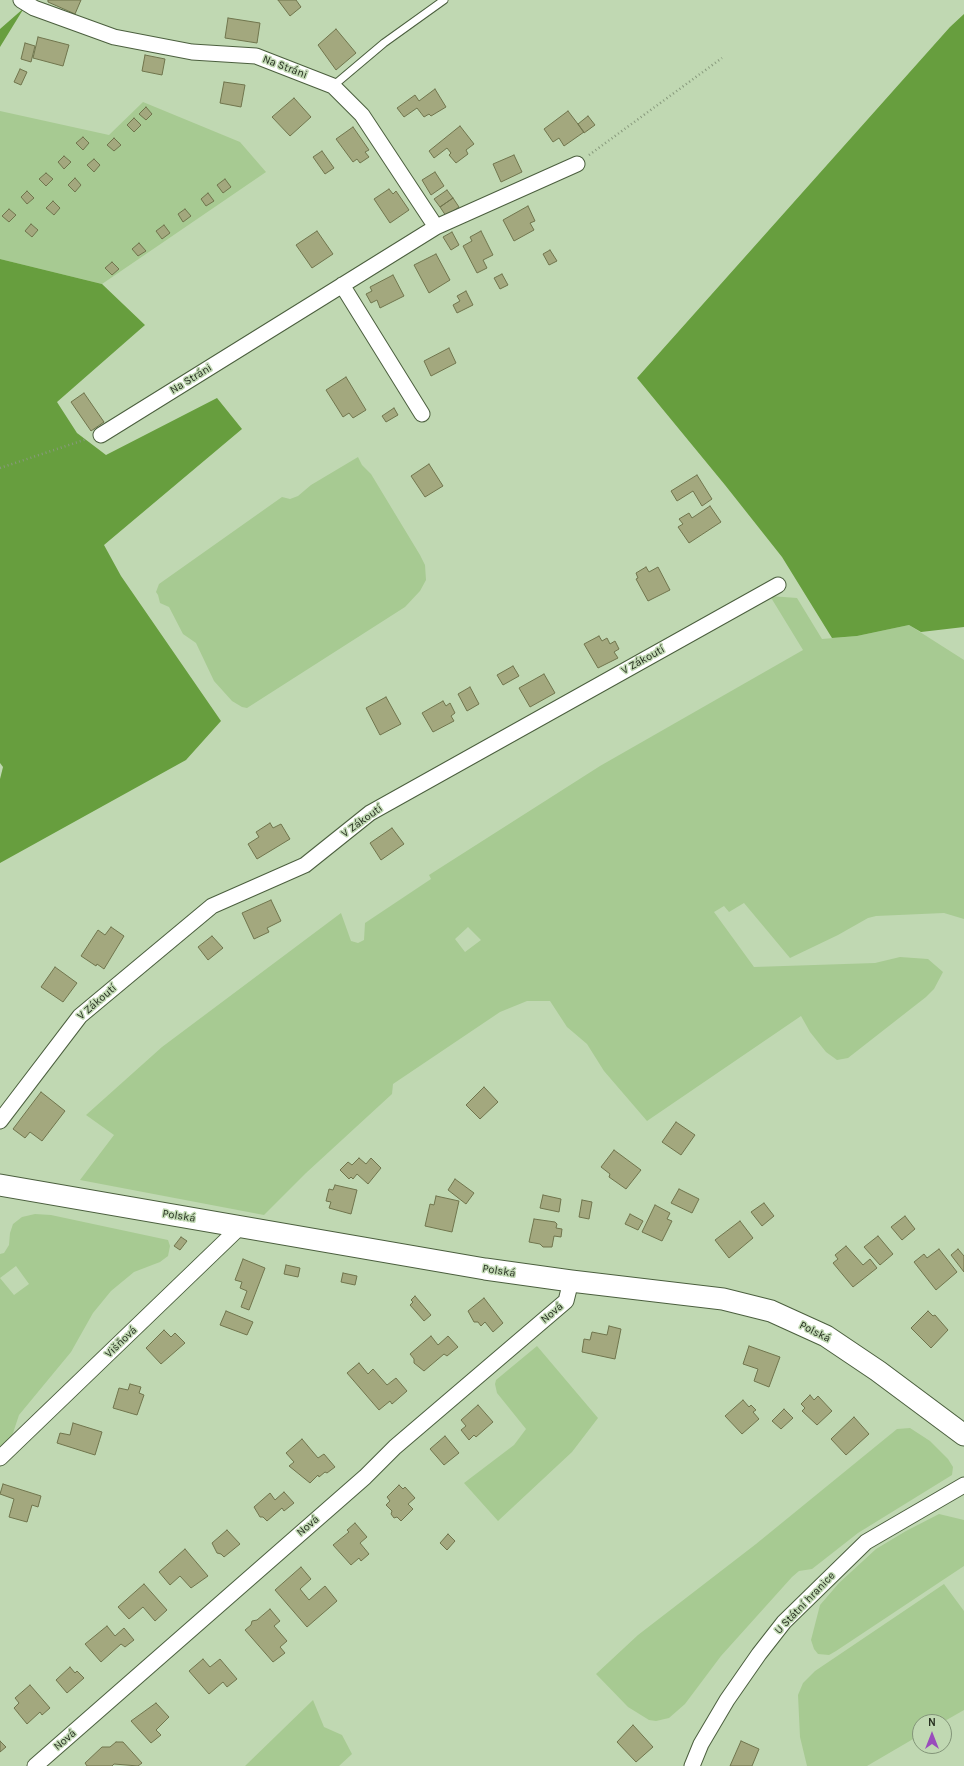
<!DOCTYPE html>
<meta charset="utf-8">
<style>
body{margin:0}
#map{position:relative;width:964px;height:1766px;overflow:hidden;background:#c0d8b2;font-family:Karla,sans-serif}
canvas{display:block}
.north{position:absolute;left:912px;top:1714px;width:40px;height:40px;box-sizing:border-box;background:#c0d8b2;border:1px solid #829478;border-radius:50%;rotate:0deg;font-size:11px;font-weight:700;line-height:16px;text-align:center;color:#262f20}
.north::after{content:'';display:block;margin:auto;width:14px;height:18px;background:#9a4cbc;clip-path:polygon(50% 0,100% 100%,50% 72%,0 100%)}
</style>
<div id="map">
<canvas width="964" height="1766"></canvas>
<div class="north">N</div>
</div>
<script>
const c = document.querySelector('canvas').getContext('2d');
c.lineJoin = 'round';
function fill(path, color) {
  c.fillStyle = color;
  c.fill(path, 'evenodd');
}
function shape(rows) {
  const path = new Path2D();
  for (const r of rows) {
    path.moveTo(r[0], r[1]);
    for (let i = 2; i < r.length; i += 2) path.lineTo(r[i], r[i + 1]);
  }
  return path;
}
function trace(path, color, width, dash) {
  c.strokeStyle = color;
  c.lineWidth = width;
  c.lineCap = dash ? 'butt' : 'round';
  c.setLineDash(dash || []);
  c.stroke(path);
}
function drawText(font, color, halo, rows, align = 'center') {
  c.font = font + ' Karla,sans-serif';
  c.lineWidth = 3;
  c.setLineDash([]);
  c.textBaseline = 'middle';
  c.strokeStyle = halo;
  c.fillStyle = color;
  for (const [text, x, y, turn = 0] of rows) {
    c.save();
    c.translate(x, y);
    c.rotate((+turn || 0) * Math.PI / 180);
    c.textAlign = isNaN(turn) ? turn : align;
    if (halo) c.strokeText(text, 0, 0);
    c.fillText(text, 0, 0);
    c.restore();
  }
}
const green = shape([
 [143,102,240,142,266,172,102,284,0,259,0,111,109,135],
 [358,457,362,465,371,474,420,555,425,565,426,580,420,591,405,607,247,708,242,707,232,701,214,681,196,643,183,634,169,607,160,603,158,595,156,592,159,584,282,497,290,499,298,496,311,485],
 [770,596,797,598,822,639,857,636,909,625,964,660,964,919,944,913,876,916,868,918,838,935,790,958,744,903,729,912,724,906,714,912,754,967,875,963,900,957,928,959,943,972,934,989,926,997,848,1058,837,1060,826,1052,810,1032,801,1016,647,1121,604,1071,587,1044,567,1027,550,1001,527,1001,500,1012,393,1084,392,1094,306,1173,264,1215,80,1180,114,1135,86,1115,162,1047,341,913,351,941,358,943,364,940,365,923,431,879,429,875,600,766,803,650],
 [468,927,481,940,465,952,455,939],
 [35,1214,51,1215,168,1240,170,1246,168,1256,160,1262,134,1272,111,1291,93,1313,71,1352,19,1415,10,1442,0,1450,0,1254,4,1253,9,1245,10,1233,13,1224,22,1217],
 [16,1266,29,1284,14,1295,0,1278],
 [537,1346,598,1418,572,1452,498,1521,464,1483,514,1445,526,1429,497,1393,495,1384,496,1380],
 [910,1428,930,1441,948,1459,953,1467,952,1475,858,1533,812,1569,799,1571,792,1577,721,1656,685,1704,669,1718,656,1721,649,1720,628,1707,596,1674,638,1635,756,1544,897,1429],
 [939,1514,964,1520,964,1566,836,1651,829,1655,818,1654,814,1649,811,1640,820,1605,839,1583,876,1549,906,1531],
 [944,1584,964,1611,964,1710,943,1722,920,1722,920,1735,867,1766,807,1766,800,1737,798,1695,803,1683,815,1671],
 [313,1700,324,1727,342,1735,352,1754,339,1766,245,1766]
]);
const forest = shape([
 [24,8,0,47,0,29],
 [964,14,964,627,921,632,909,625,857,636,832,638,782,557,725,485,637,378,950,27],
 [0,259,102,284,145,325,57,402,77,433,106,455,217,398,242,429,104,545,121,576,221,721,186,760,0,863,0,779,3,767,0,763]
]);
const building = shape([
 [48,0,81,0,75,14,48,2,48,0],
 [278,0,296,0,301,7,290,16,278,0],
 [228,18,260,23,257,43,225,38,228,18],
 [336,29,356,53,336,70,318,45,336,29],
 [38,37,69,45,63,66,33,58,38,37],
 [25,43,35,46,31,62,21,59,25,43],
 [145,55,165,59,162,75,142,71,145,55],
 [20,69,27,72,21,85,14,82,20,69],
 [224,82,245,85,241,107,220,103,224,82],
 [435,89,446,107,431,116,429,114,424,117,417,108,404,117,397,108,415,95,419,101,435,89],
 [294,98,311,117,290,136,272,117,294,98],
 [146,107,152,114,146,120,139,114,146,107],
 [568,111,584,132,564,146,559,138,553,142,544,129,568,111],
 [588,116,595,125,584,133,578,124,588,116],
 [134,118,141,125,134,132,127,125,134,118],
 [460,126,474,144,466,150,468,154,456,163,449,155,451,153,447,148,434,158,429,151,460,126],
 [353,127,369,150,365,152,369,157,360,163,357,159,353,162,336,139,353,127],
 [83,137,89,143,83,150,76,143,83,137],
 [114,138,121,145,114,151,107,145,114,138],
 [322,151,334,168,325,174,313,157,322,151],
 [514,155,522,172,501,182,493,164,514,155],
 [64,156,71,162,64,169,58,162,64,156],
 [94,159,100,165,94,172,87,165,94,159],
 [435,172,444,186,431,195,422,180,435,172],
 [46,173,53,179,46,186,39,179,46,173],
 [75,178,81,185,75,192,68,185,75,178],
 [225,179,231,187,223,193,217,185,225,179],
 [389,189,393,194,396,191,409,210,390,223,374,199,389,189],
 [447,190,453,198,440,207,434,199,447,190],
 [27,191,34,198,27,204,21,197,27,191],
 [208,193,214,201,206,206,201,199,208,193],
 [453,198,459,207,446,216,440,207,453,198],
 [53,201,60,208,54,215,46,208,53,201],
 [528,206,535,221,530,223,534,230,514,241,503,220,528,206],
 [9,209,16,215,9,222,2,216,9,209],
 [185,209,191,216,183,222,178,214,185,209],
 [31,224,38,230,32,237,25,231,31,224],
 [164,225,170,233,162,239,156,231,164,225],
 [317,231,333,254,312,268,296,245,317,231],
 [481,231,493,255,483,260,487,268,477,273,463,246,472,241,470,237,481,231],
 [452,232,459,245,451,250,443,237,452,232],
 [139,243,146,251,138,256,132,249,139,243],
 [550,250,557,261,549,265,543,254,550,250],
 [436,254,450,280,429,293,414,265,436,254],
 [112,262,119,269,112,275,105,268,112,262],
 [502,274,508,285,500,289,494,278,502,274],
 [393,275,404,296,380,308,377,300,371,303,366,294,372,291,370,287,393,275],
 [466,291,473,305,457,313,453,305,460,301,457,296,466,291],
 [449,348,456,363,431,376,424,361,449,348],
 [346,377,366,410,353,418,349,413,343,417,326,390,346,377],
 [84,393,104,422,91,431,71,402,84,393],
 [394,408,398,415,386,422,382,416,394,408],
 [429,464,443,486,425,497,411,476,429,464],
 [697,475,712,499,702,506,693,491,677,501,671,491,697,475],
 [710,506,721,522,689,543,678,527,683,524,679,519,689,513,692,518,710,506],
 [646,567,649,572,658,567,670,590,648,601,636,579,638,578,636,573,646,567],
 [599,636,602,641,607,638,610,644,615,641,619,649,614,652,618,658,598,668,584,644,599,636],
 [513,666,519,676,503,685,497,675,513,666],
 [544,674,555,693,530,707,519,688,544,674],
 [470,687,479,704,467,711,458,694,470,687],
 [386,697,401,724,380,735,366,708,386,697],
 [443,701,446,706,450,703,455,713,451,716,454,721,433,732,422,713,443,701],
 [270,823,273,828,281,824,290,839,257,859,248,844,259,837,256,832,270,823],
 [392,828,404,844,381,860,370,843,392,828],
 [271,900,281,921,267,928,269,932,254,939,242,913,271,900],
 [111,927,124,936,104,969,97,964,96,966,81,956,98,930,105,935,111,927],
 [212,936,223,948,208,960,198,947,212,936],
 [55,967,77,983,63,1002,41,987,55,967],
 [484,1087,498,1102,480,1119,466,1105,484,1087],
 [41,1092,65,1111,42,1141,30,1132,25,1138,13,1129,41,1092],
 [676,1122,695,1135,681,1155,662,1142,676,1122],
 [614,1150,641,1170,626,1189,609,1177,610,1174,601,1167,614,1150],
 [359,1158,366,1164,371,1158,381,1168,368,1184,357,1174,353,1179,351,1177,349,1179,340,1170,348,1162,352,1165,359,1158],
 [455,1179,474,1193,466,1204,448,1190,455,1179],
 [335,1185,357,1190,351,1214,329,1208,331,1202,326,1201,329,1189,333,1190,335,1185],
 [679,1189,699,1199,692,1213,671,1203,679,1189],
 [543,1195,561,1199,559,1212,540,1208,543,1195],
 [436,1196,459,1201,452,1232,425,1226,430,1204,434,1205,436,1196],
 [582,1200,592,1202,589,1219,579,1217,582,1200],
 [764,1203,774,1216,762,1226,751,1212,764,1203],
 [655,1205,670,1213,667,1219,672,1221,662,1241,642,1232,655,1205],
 [630,1214,643,1221,638,1230,625,1224,630,1214],
 [905,1216,915,1229,902,1240,891,1227,905,1216],
 [534,1219,555,1222,557,1224,556,1228,562,1229,561,1237,554,1236,552,1247,543,1247,540,1244,529,1242,534,1219],
 [740,1221,753,1238,729,1258,715,1240,740,1221],
 [878,1236,893,1254,880,1265,864,1247,878,1236],
 [181,1237,187,1241,180,1250,174,1246,181,1237],
 [846,1246,863,1265,870,1259,877,1268,853,1287,833,1263,838,1259,835,1255,846,1246],
 [939,1249,957,1272,936,1290,914,1262,924,1254,927,1258,939,1249],
 [958,1249,964,1256,964,1272,951,1255,958,1249],
 [243,1259,265,1268,249,1310,241,1307,247,1291,240,1288,242,1282,235,1280,243,1259],
 [286,1265,300,1268,298,1277,284,1274,286,1265],
 [343,1273,357,1276,355,1285,341,1282,343,1273],
 [415,1296,431,1315,424,1321,410,1305,413,1302,411,1300,415,1296],
 [484,1298,503,1323,493,1332,485,1322,481,1326,478,1322,474,1322,468,1311,484,1298],
 [226,1311,253,1322,247,1335,220,1325,226,1311],
 [928,1311,933,1316,935,1315,948,1330,931,1348,911,1328,928,1311],
 [609,1326,621,1329,615,1359,582,1352,584,1339,590,1340,592,1332,607,1335,609,1326],
 [164,1330,171,1337,175,1333,185,1343,161,1364,146,1348,164,1330],
 [431,1336,438,1345,448,1336,458,1347,447,1356,444,1354,424,1371,414,1363,414,1359,410,1354,431,1336],
 [749,1346,780,1357,769,1387,754,1381,758,1369,743,1364,749,1346],
 [359,1363,368,1374,373,1369,387,1385,396,1378,407,1391,392,1404,390,1401,379,1410,347,1373,359,1363],
 [130,1384,141,1387,139,1393,144,1395,137,1415,113,1408,119,1388,128,1390,130,1384],
 [810,1395,814,1400,818,1396,832,1411,817,1425,802,1411,805,1408,801,1404,810,1395],
 [743,1400,749,1407,751,1405,756,1410,753,1412,759,1419,742,1434,725,1416,743,1400],
 [478,1405,493,1422,476,1437,474,1435,469,1440,461,1430,466,1426,461,1420,478,1405],
 [784,1409,793,1418,781,1429,772,1421,784,1409],
 [854,1417,869,1434,846,1455,831,1439,854,1417],
 [73,1423,102,1432,95,1455,57,1443,60,1433,70,1435,73,1423],
 [445,1436,459,1453,444,1465,430,1449,445,1436],
 [302,1439,318,1458,324,1454,335,1467,327,1473,325,1472,319,1477,318,1475,310,1483,289,1466,294,1462,286,1453,302,1439],
 [3,1484,41,1496,38,1507,32,1505,27,1522,9,1517,14,1499,0,1494,3,1484],
 [399,1485,403,1489,405,1487,415,1498,408,1504,413,1509,401,1521,397,1517,394,1518,391,1514,392,1511,386,1505,390,1501,387,1497,399,1485],
 [284,1492,294,1503,284,1511,282,1508,267,1521,263,1517,260,1517,254,1507,270,1493,275,1500,284,1492],
 [355,1523,367,1537,360,1543,369,1554,361,1561,359,1558,351,1565,333,1545,349,1532,347,1530,355,1523],
 [227,1530,240,1544,224,1557,221,1554,217,1553,212,1543,227,1530],
 [448,1534,455,1541,447,1550,440,1543,448,1534],
 [185,1549,208,1576,191,1588,180,1576,170,1585,159,1572,185,1549],
 [301,1567,311,1579,300,1589,309,1600,325,1586,337,1601,307,1627,275,1590,301,1567],
 [144,1584,167,1610,155,1621,143,1607,129,1619,118,1607,144,1584],
 [270,1609,280,1621,274,1626,287,1641,280,1647,285,1653,273,1662,245,1630,251,1625,252,1621,257,1620,270,1609],
 [107,1626,115,1636,124,1628,134,1640,125,1647,121,1644,101,1662,85,1644,107,1626],
 [203,1659,210,1667,220,1659,237,1679,227,1687,223,1682,209,1694,189,1671,203,1659],
 [70,1667,75,1673,77,1671,84,1678,67,1693,56,1680,70,1667],
 [30,1685,50,1708,42,1715,40,1712,27,1724,14,1708,19,1703,15,1698,30,1685],
 [156,1703,169,1717,156,1730,161,1735,151,1743,131,1721,156,1703],
 [633,1725,653,1747,636,1762,617,1742,633,1725],
 [0,1741,6,1747,0,1752,0,1741],
 [741,1741,759,1749,752,1766,730,1766,741,1741],
 [116,1742,123,1742,142,1763,138,1766,114,1764,112,1766,87,1766,85,1763,102,1747,110,1747,116,1742]
]);
const path = shape([
 [589,155,722,58],
 [0,468,87,439]
]);
const lane = shape([
 [333,86,384,43,444,0]
]);
const street = shape([
 [21,0,34,8,114,37,192,52,256,56,333,86,362,115,436,227],
 [342,285,422,414],
 [101,435,436,227,577,164],
 [0,1121,80,1016,212,906,305,865,370,813,778,585],
 [0,1458,241,1226],
 [35,1766,365,1477,395,1447,566,1301,571,1281],
 [692,1766,701,1744,727,1700,759,1654,784,1622,866,1542,964,1485]
]);
const secondary = shape([
 [0,1185,485,1269,571,1281,723,1299,771,1311,826,1336,878,1371,964,1435]
]);
const streetNames = [
 ["Na Stráni",285,67,21],
 ["Na Stráni",191,379,-32],
 ["V Zákoutí",643,660,-29],
 ["V Zákoutí",362,821,-36],
 ["V Zákoutí",97,1002,-41],
 ["Polská",179,1216,9],
 ["Polská",499,1271,9],
 ["Nová",552,1313,-40],
 ["Polská",815,1332,27],
 ["Višňová",121,1342,-44],
 ["Nová",308,1526,-41],
 ["U Státní hranice",805,1603,-46],
 ["Nová",65,1740,-41]
];
fill(green, '#a7ca92');
fill(forest, '#679e3e');
fill(building, '#a3a87e');
trace(building, '#70754d', 1);
trace(lane, '#4b5f3e', 9);
trace(street, '#4b5f3e', 17);
trace(secondary, '#4b5f3e', 23);
trace(path, '#87997c', 2.5, [1, 3]);
trace(lane, '#fff', 7);
trace(street, '#fff', 15);
trace(secondary, '#fff', 21);
drawText('11px', '#262f20', '#c0d8b2', streetNames);
</script>
